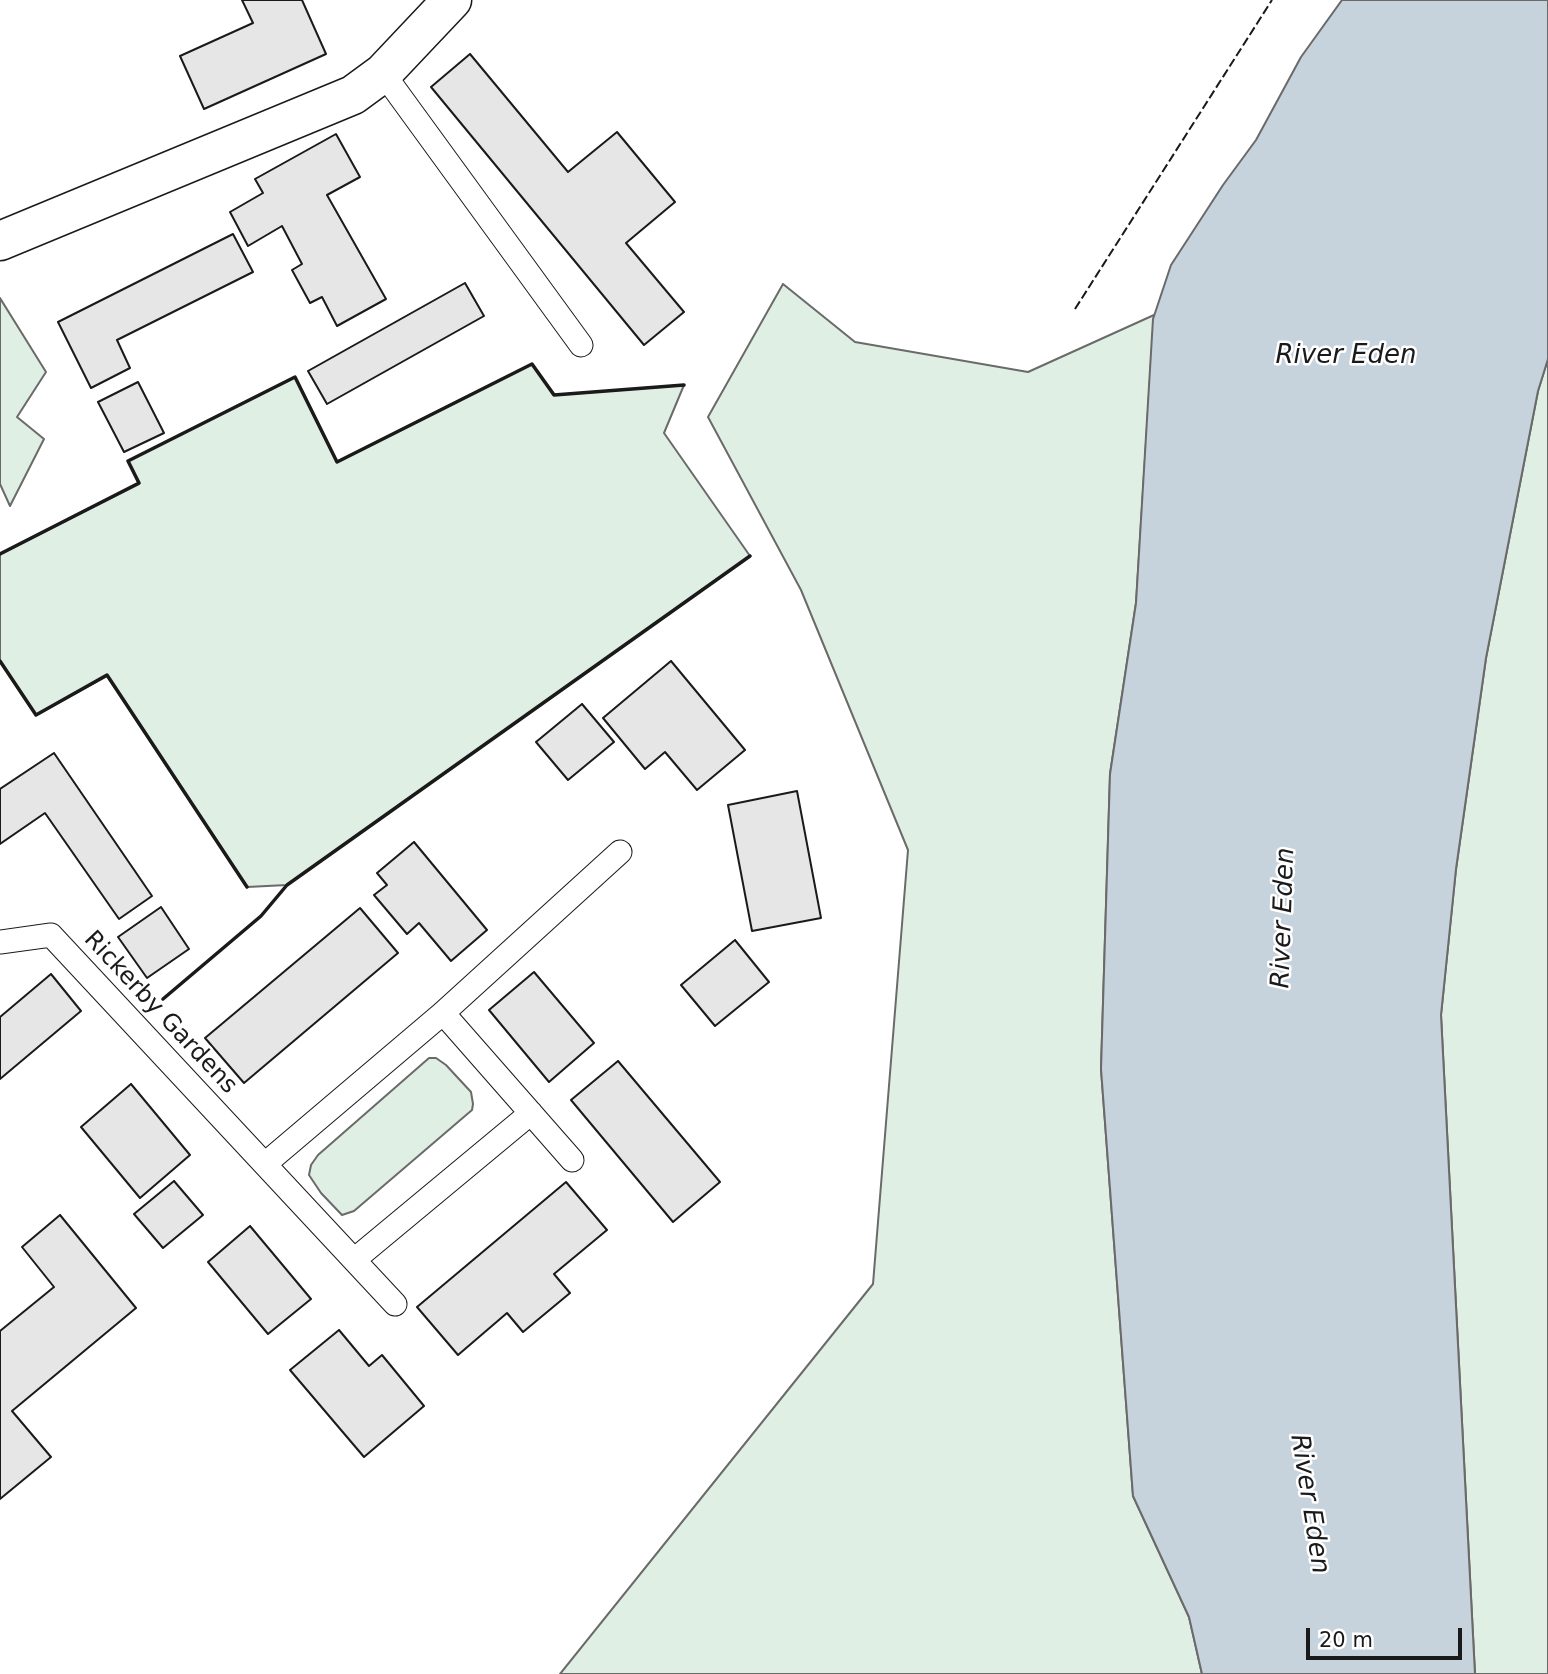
<!DOCTYPE html>
<style>
body{margin:0}
#map{position:relative;width:1548px;height:1674px;overflow:hidden;background:#fff;font-family:"DejaVu Sans",sans-serif}
canvas{display:block}
.scale{position:absolute;left:1306px;top:1628px;width:156px;height:32px;box-sizing:border-box;border:4px solid #1a1a1a;border-top:0;padding-left:9px;font-size:21px;line-height:24px;white-space:nowrap;color:#1a1a1a;-webkit-text-stroke:5px #fff;paint-order:stroke}
</style>
<div id="map">
<canvas width="1548" height="1674"></canvas>
<div class="scale">20 m</div>
</div>
<script>
const c = document.querySelector('canvas').getContext('2d');
c.lineJoin = 'round';
function fill(path, color) {
  c.fillStyle = color;
  c.fill(path, 'evenodd');
}
function shape(rows) {
  const path = new Path2D();
  for (const r of rows) {
    path.moveTo(r[0], r[1]);
    for (let i = 2; i < r.length; i += 2) path.lineTo(r[i], r[i + 1]);
  }
  return path;
}
function trace(path, color, width, dash) {
  c.strokeStyle = color;
  c.lineWidth = width;
  c.lineCap = dash ? 'butt' : 'round';
  c.setLineDash(dash || []);
  c.stroke(path);
}
function drawText(font, color, halo, rows, align = 'center') {
  c.font = font + ' "DejaVu Sans",sans-serif';
  c.lineWidth = 5;
  c.setLineDash([]);
  c.textBaseline = 'middle';
  c.strokeStyle = halo;
  c.fillStyle = color;
  for (const [text, x, y, turn = 0] of rows) {
    c.save();
    c.translate(x, y);
    c.rotate((+turn || 0) * Math.PI / 180);
    c.textAlign = isNaN(turn) ? turn : align;
    if (halo) c.strokeText(text, 0, 0);
    c.fillText(text, 0, 0);
    c.restore();
  }
}
const green = shape([
 [783,284,855,342,1028,372,1154,315,1136,603,1110,774,1101,1069,1133,1496,1189,1617,1202,1674,560,1674,873,1284,908,850,801,590,708,417,783,284],
 [0,298,46,372,17,417,44,439,10,506,0,484,0,298],
 [1548,359,1548,1674,1475,1674,1441,1015,1456,869,1486,658,1538,391,1548,359],
 [532,364,555,395,684,385,664,433,750,556,287,885,247,887,107,676,36,715,0,661,0,554,139,484,128,461,295,377,337,462,532,364],
 [429,1058,436,1058,446,1065,471,1092,473,1104,472,1110,354,1211,342,1215,321,1193,309,1175,311,1165,318,1155,429,1058]
]);
const water = shape([
 [1342,0,1548,0,1548,359,1538,391,1486,658,1456,869,1441,1015,1475,1674,1202,1674,1189,1617,1133,1496,1101,1069,1110,774,1136,603,1153,319,1171,265,1223,185,1256,140,1301,57,1342,0]
]);
const building = shape([
 [242,0,302,0,326,54,204,109,180,56,253,23,242,0],
 [470,54,568,172,617,132,675,202,626,243,684,312,644,345,431,87,470,54],
 [336,134,360,177,327,195,386,299,337,326,322,297,310,303,292,270,302,264,282,226,248,246,230,212,263,193,255,179,336,134],
 [233,234,253,272,117,340,130,368,91,388,58,322,233,234],
 [465,283,484,316,327,404,308,371,465,283],
 [138,382,164,433,124,452,98,402,138,382],
 [671,661,745,750,697,790,665,752,645,769,603,718,671,661],
 [582,704,614,742,568,780,536,742,582,704],
 [54,753,152,896,119,919,45,813,0,844,0,789,54,753],
 [797,791,821,918,752,931,728,805,797,791],
 [414,842,487,930,451,961,419,923,407,934,374,895,387,885,377,873,414,842],
 [161,907,189,949,147,978,118,937,161,907],
 [360,908,398,953,244,1083,205,1038,360,908],
 [735,940,769,982,715,1026,681,985,735,940],
 [534,972,594,1043,549,1082,489,1010,534,972],
 [51,974,81,1011,0,1079,0,1017,51,974],
 [618,1061,720,1182,673,1222,571,1100,618,1061],
 [131,1084,190,1155,140,1198,81,1127,131,1084],
 [174,1181,203,1215,163,1248,134,1214,174,1181],
 [566,1182,607,1230,554,1274,570,1293,523,1332,507,1313,458,1355,417,1307,566,1182],
 [60,1215,136,1308,12,1411,51,1457,0,1499,0,1331,54,1287,22,1247,60,1215],
 [250,1226,311,1299,268,1334,208,1262,250,1226],
 [339,1330,369,1366,382,1355,424,1406,364,1457,290,1370,339,1330]
]);
const lane = shape([
 [383,73,581,345],
 [0,942,51,935,395,1304],
 [443,1013,572,1160],
 [265,1164,443,1013,620,852],
 [354,1260,531,1113]
]);
const street = shape([
 [0,241,353,95,383,73,452,0]
]);
const fence = shape([
 [1075,309,1272,0]
]);
const wall = shape([
 [0,554,139,483,128,461,295,377,337,462,532,364,554,395,684,385],
 [0,661,36,715,107,675,247,887],
 [163,999,261,916,287,885,750,556]
]);
const streetNames = [
 ["Rickerby Gardens",160,1013,47]
];
const waterNames = [
 ["River Eden",1346,356],
 ["River Eden",1284,918,-88],
 ["River Eden",1309,1504,81]
];
fill(green, '#e0efe3');
trace(green, '#6a6a6a', 2);
fill(water, '#c6d2dc');
trace(water, '#6a6a6a', 2);
fill(building, '#e6e6e6');
trace(building, '#1a1a1a', 2);
trace(lane, '#1a1a1a', 25);
trace(street, '#1a1a1a', 41);
trace(lane, '#fff', 23);
trace(street, '#fff', 38);
trace(fence, '#1a1a1a', 2, [9, 3.5]);
trace(wall, '#1a1a1a', 3.5);
drawText('24px', '#1a1a1a', '#fff', streetNames);
drawText('italic 26px', '#1a1a1a', '#fff', waterNames);
</script>
